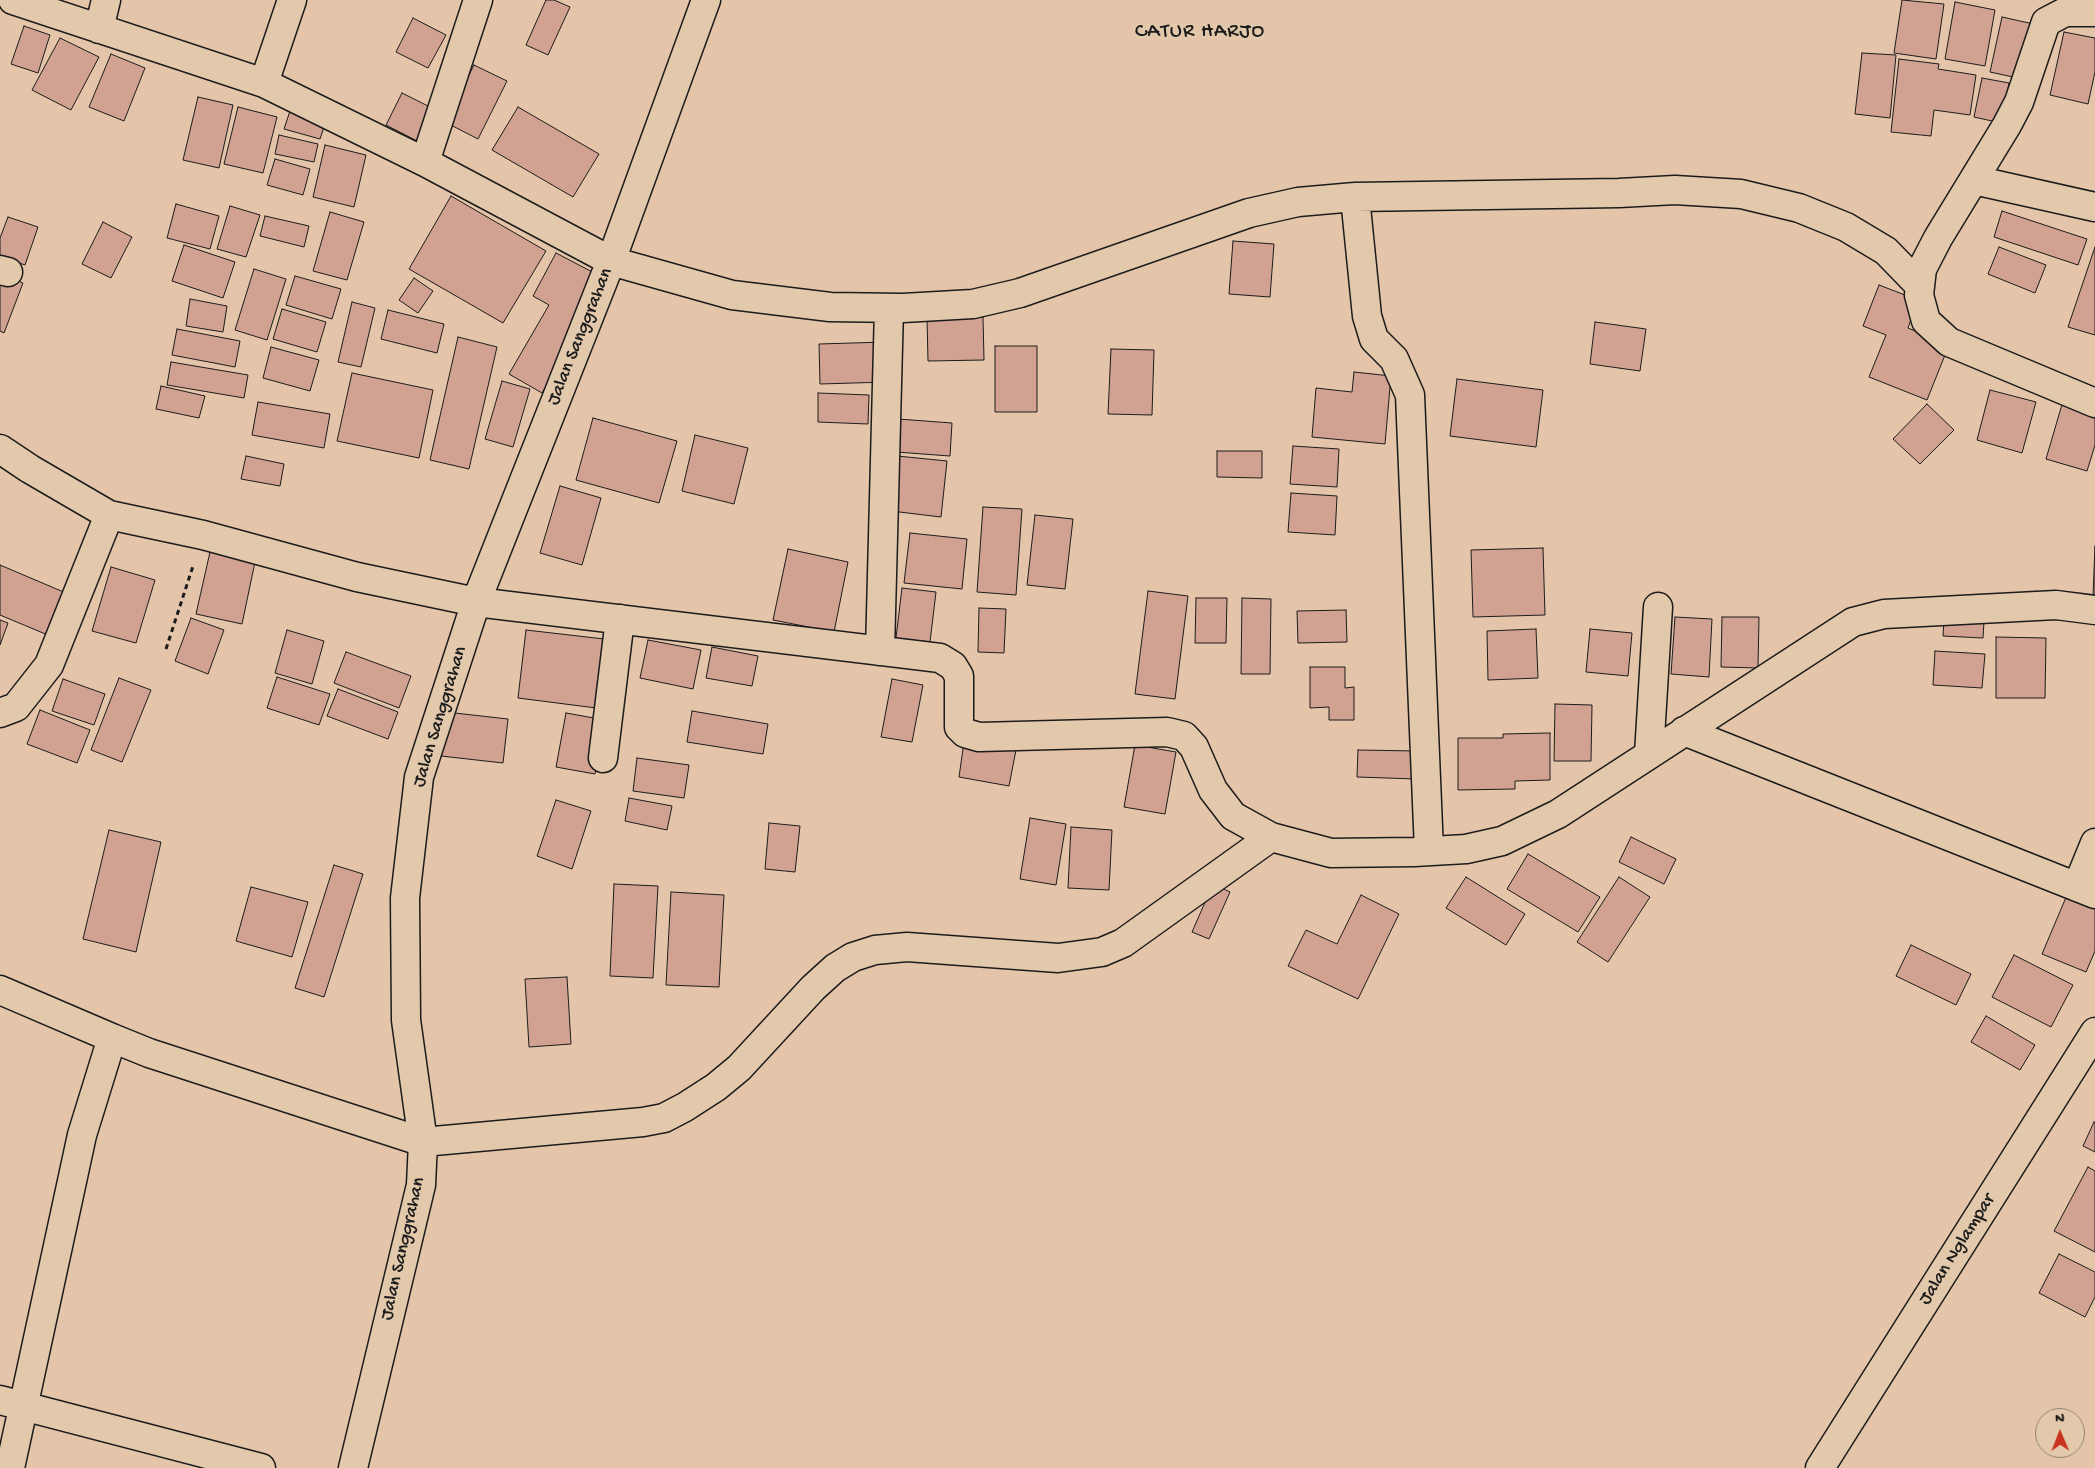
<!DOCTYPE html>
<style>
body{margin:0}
#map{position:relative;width:2095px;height:1468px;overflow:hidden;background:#e5c5aa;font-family:"Gochi Hand",sans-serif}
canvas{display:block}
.north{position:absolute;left:2035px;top:1408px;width:50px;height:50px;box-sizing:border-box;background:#e3c9ab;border:1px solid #938472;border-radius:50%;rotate:359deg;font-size:14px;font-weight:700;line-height:20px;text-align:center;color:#1c1c1c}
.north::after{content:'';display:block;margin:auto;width:18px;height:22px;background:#c8321e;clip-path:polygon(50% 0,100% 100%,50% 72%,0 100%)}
</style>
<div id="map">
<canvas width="2095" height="1468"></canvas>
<div class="north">N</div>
</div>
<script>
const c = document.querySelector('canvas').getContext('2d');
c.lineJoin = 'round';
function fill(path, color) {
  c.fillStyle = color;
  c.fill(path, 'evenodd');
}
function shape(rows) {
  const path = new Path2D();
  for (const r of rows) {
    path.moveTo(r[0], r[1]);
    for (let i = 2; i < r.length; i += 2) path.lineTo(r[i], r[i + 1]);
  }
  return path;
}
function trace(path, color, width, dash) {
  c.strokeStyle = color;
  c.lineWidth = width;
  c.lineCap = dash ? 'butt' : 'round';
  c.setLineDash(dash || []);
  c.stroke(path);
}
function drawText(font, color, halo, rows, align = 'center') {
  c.font = font + ' "Gochi Hand",sans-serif';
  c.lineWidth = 5;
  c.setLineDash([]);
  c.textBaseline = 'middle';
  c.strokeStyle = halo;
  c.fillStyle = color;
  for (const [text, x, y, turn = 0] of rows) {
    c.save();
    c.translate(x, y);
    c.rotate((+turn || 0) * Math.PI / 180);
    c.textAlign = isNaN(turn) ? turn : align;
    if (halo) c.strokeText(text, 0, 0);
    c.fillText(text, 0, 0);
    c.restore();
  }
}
const building = shape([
 [546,0,554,0,570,7,548,55,526,45,546,0],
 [1902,0,1944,4,1936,59,1894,53,1902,0],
 [1955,2,1995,10,1985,66,1945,59,1955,2],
 [2002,17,2038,25,2027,80,1990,72,2002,17],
 [413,18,446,35,428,68,396,52,413,18],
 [24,26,50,35,38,73,11,64,24,26],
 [2064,32,2095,38,2095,72,2088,104,2050,95,2064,32],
 [60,38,99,57,71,110,32,90,60,38],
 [1862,53,1896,55,1890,118,1855,114,1862,53],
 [111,54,145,68,124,121,89,107,111,54],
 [1899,59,1939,64,1938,69,1976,75,1970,115,1934,110,1931,136,1891,132,1899,59],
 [474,65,507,81,478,139,445,122,474,65],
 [1982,78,2009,83,2001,123,1974,117,1982,78],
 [402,93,434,109,417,141,386,125,402,93],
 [198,97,233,105,219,168,183,160,198,97],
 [238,107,277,117,263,173,224,164,238,107],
 [518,107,599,154,573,197,492,150,518,107],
 [290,111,326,121,320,139,284,129,290,111],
 [279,135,318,144,314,162,275,154,279,135],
 [325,145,366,155,354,207,313,197,325,145],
 [275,159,310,169,303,195,267,185,275,159],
 [451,196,546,251,503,323,409,269,451,196],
 [176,204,219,216,210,249,167,238,176,204],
 [230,206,260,215,246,257,217,249,230,206],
 [2002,211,2087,239,2078,265,1994,237,2002,211],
 [330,212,364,222,347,280,313,271,330,212],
 [265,216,309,226,304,247,260,236,265,216],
 [8,217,38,227,25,265,0,256,0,238,8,217],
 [103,222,132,237,111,278,82,264,103,222],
 [1233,241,1274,244,1270,297,1229,294,1233,241],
 [184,245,235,262,223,298,172,281,184,245],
 [1999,247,2046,265,2035,293,1988,274,1999,247],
 [2095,247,2095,335,2068,327,2095,247],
 [556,253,600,276,585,320,542,393,509,374,549,305,533,296,556,253],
 [254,269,286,279,267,340,235,330,254,269],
 [0,274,23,283,4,333,0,331,0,274],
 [295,276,341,289,332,319,286,305,295,276],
 [414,278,433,291,418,313,399,300,414,278],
 [1879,285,1918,300,1908,328,1949,345,1927,400,1869,377,1886,335,1863,326,1879,285],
 [190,299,227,306,223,332,186,326,190,299],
 [352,302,375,308,361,367,338,362,352,302],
 [282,309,326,322,317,352,273,339,282,309],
 [388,310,444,324,437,353,381,339,388,310],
 [983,317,984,360,928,361,927,318,983,317],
 [1595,322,1646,329,1640,371,1590,364,1595,322],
 [177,329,240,341,235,367,172,355,177,329],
 [458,337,497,347,469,469,430,460,458,337],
 [885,342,887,382,820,384,819,344,885,342],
 [995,346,1037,346,1037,412,995,412,995,346],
 [271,347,319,360,310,391,263,378,271,347],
 [1111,349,1154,350,1152,415,1108,414,1111,349],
 [171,362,248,375,244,398,167,385,171,362],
 [1354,372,1391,376,1385,444,1312,437,1316,388,1352,392,1354,372],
 [352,373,433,390,419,458,337,441,352,373],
 [1457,379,1543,390,1536,447,1450,436,1457,379],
 [502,381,530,389,513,447,485,439,502,381],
 [161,386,205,396,199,418,156,409,161,386],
 [1990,390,2036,402,2022,453,1977,440,1990,390],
 [818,393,869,395,868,424,818,422,818,393],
 [2063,401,2095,410,2095,445,2087,471,2046,459,2063,401],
 [258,402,330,414,324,448,252,435,258,402],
 [1927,404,1954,430,1920,464,1893,439,1927,404],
 [593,418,677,441,659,503,576,480,593,418],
 [898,419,952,423,950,456,896,452,898,419],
 [695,435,748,448,734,504,682,491,695,435],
 [1293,446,1339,449,1337,487,1290,484,1293,446],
 [1217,451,1262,451,1262,478,1217,477,1217,451],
 [246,456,284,464,280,486,241,479,246,456],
 [897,456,947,461,941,517,891,511,897,456],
 [560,486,601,498,582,565,540,553,560,486],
 [1291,493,1337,496,1335,535,1288,532,1291,493],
 [983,507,1022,509,1016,595,977,592,983,507],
 [1035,515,1073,519,1065,589,1027,585,1035,515],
 [910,533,967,539,962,589,904,583,910,533],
 [2095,546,2095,596,2093,596,2095,546],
 [1543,548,1545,615,1473,617,1471,550,1543,548],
 [788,549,848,562,834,632,773,620,788,549],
 [210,552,255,562,242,624,196,614,210,552],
 [0,565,73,596,55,638,0,615,0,565],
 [111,567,155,580,136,643,92,631,111,567],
 [902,588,936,592,930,642,896,638,902,588],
 [1148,591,1188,596,1175,699,1135,694,1148,591],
 [1196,598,1227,598,1226,643,1195,643,1196,598],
 [1242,598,1271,599,1270,674,1241,674,1242,598],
 [979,608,1006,609,1004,653,978,652,979,608],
 [1346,610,1347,642,1298,643,1297,611,1346,610],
 [1675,617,1712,619,1709,677,1671,674,1675,617],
 [1722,617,1759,617,1758,668,1721,667,1722,617],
 [191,618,224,630,208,674,175,661,191,618],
 [1944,619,1984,621,1983,638,1943,636,1944,619],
 [0,620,8,623,0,645,0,620],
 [1536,629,1538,678,1488,680,1487,631,1536,629],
 [1590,629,1632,633,1628,676,1586,672,1590,629],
 [287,630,324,641,312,684,275,673,287,630],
 [526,630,613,640,604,709,518,698,526,630],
 [1996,637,2046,638,2045,698,1996,698,1996,637],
 [648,640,701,650,693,689,640,678,648,640],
 [712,647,758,656,752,686,706,678,712,647],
 [1935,651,1985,654,1982,688,1933,685,1935,651],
 [346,652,411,676,399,708,334,683,346,652],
 [1310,667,1345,667,1345,688,1354,687,1354,720,1329,720,1329,707,1310,708,1310,667],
 [277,677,330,694,319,725,267,708,277,677],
 [119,678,151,690,122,762,91,750,119,678],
 [63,679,105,694,94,725,52,711,63,679],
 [892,679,923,685,912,742,881,737,892,679],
 [338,689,398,712,388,739,327,716,338,689],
 [1555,704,1592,705,1591,761,1554,761,1555,704],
 [40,710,90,730,77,763,27,744,40,710],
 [692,711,768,724,763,754,687,742,692,711],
 [446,712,508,719,503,763,441,756,446,712],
 [566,713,605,720,595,774,556,767,566,713],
 [1550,733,1550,780,1515,781,1515,789,1458,790,1458,738,1503,738,1503,734,1550,733],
 [964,742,1016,750,1009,786,959,777,964,742],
 [1135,745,1176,752,1165,814,1124,807,1135,745],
 [1358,750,1417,751,1416,779,1357,777,1358,750],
 [637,758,689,765,684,798,633,791,637,758],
 [629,798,672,806,667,830,625,821,629,798],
 [556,800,591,811,572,869,537,856,556,800],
 [1030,818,1066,824,1056,885,1020,879,1030,818],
 [769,823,800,826,795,872,765,869,769,823],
 [1071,827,1112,830,1109,890,1068,888,1071,827],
 [109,830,161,842,136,952,83,939,109,830],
 [1631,837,1676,859,1664,884,1619,862,1631,837],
 [1528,854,1600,897,1578,932,1507,889,1528,854],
 [334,865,363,874,324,997,295,988,334,865],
 [1466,877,1525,914,1506,945,1446,908,1466,877],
 [1619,877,1650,897,1608,962,1577,942,1619,877],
 [614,884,658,886,653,978,610,976,614,884],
 [1213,884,1230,892,1209,939,1192,932,1213,884],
 [251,887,308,902,292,957,236,941,251,887],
 [671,892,724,895,719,987,666,985,671,892],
 [1361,895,1399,914,1358,999,1288,966,1306,930,1337,944,1361,895],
 [2067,895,2095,907,2095,951,2086,972,2042,954,2067,895],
 [1911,945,1971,974,1956,1005,1896,976,1911,945],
 [2014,955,2073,985,2051,1027,1992,997,2014,955],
 [567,977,571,1044,529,1047,525,979,567,977],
 [1986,1016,2035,1045,2020,1070,1971,1042,1986,1016],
 [2094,1122,2095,1122,2095,1152,2083,1146,2094,1122],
 [2088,1167,2095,1171,2095,1252,2054,1231,2088,1167],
 [2059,1254,2095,1272,2095,1297,2085,1317,2039,1293,2059,1254]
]);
const path = shape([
 [166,649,193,566]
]);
const minor = shape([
 [13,0,264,83,425,162,611,261,732,295,830,307,903,308,973,304,1020,293,1249,213,1298,202,1355,197,1619,193,1675,190,1741,194,1799,208,1846,227,1886,251,1919,285],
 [2095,12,2065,12,2046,22,2019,102,2007,125,1938,238,1922,269,1919,295,1926,321,1949,342,2095,403],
 [99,29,106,0],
 [264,83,292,0],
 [425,162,478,0],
 [1974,180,2095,207],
 [1355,197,1367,316,1374,339,1394,359,1410,395,1429,851],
 [0,270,8,272],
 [0,449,30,469,109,515],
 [880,651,889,308],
 [0,713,16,707,49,665,109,515,203,535,357,577,476,602,940,658,953,666,959,676,959,727,965,733,979,737,1167,732,1184,736,1194,747,1213,790,1233,816,1271,837,1331,853,1414,852,1466,849,1502,841,1558,814,1853,622,1884,614,2056,605,2095,610],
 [1684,731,2095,894],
 [1649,754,1658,607],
 [603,758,620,619],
 [2077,887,2095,843],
 [0,990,112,1038],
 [0,1400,261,1468],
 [10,1468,82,1135,112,1038,149,1053,423,1142,643,1122,664,1118,685,1107,716,1087,739,1068,813,988,835,968,853,957,875,950,907,947,1058,958,1102,952,1123,943,1271,837],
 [353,1468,421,1185,423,1142,406,1020,405,898,419,777,476,602,611,261,706,0],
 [1820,1468,2095,1032]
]);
const streetNames = [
 ["Jalan Sanggrahan",581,337,-68],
 ["Jalan Sanggrahan",441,717,-73],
 ["Jalan Sanggrahan",404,1249,-77],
 ["Jalan Nglampar",1958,1250,-58]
];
const quarterNames = [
 ["CATUR HARJO",1200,33]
];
fill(building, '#d1a191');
trace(building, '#1c1c1c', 1);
trace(minor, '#1c1c1c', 31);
trace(path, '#1c1c1c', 3, [5, 4]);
trace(minor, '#e3c9ab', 28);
drawText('19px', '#1c1c1c', '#e3c9ab', streetNames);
c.letterSpacing = '1px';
drawText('21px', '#1c1c1c', '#e3c9ab', quarterNames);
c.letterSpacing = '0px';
</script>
